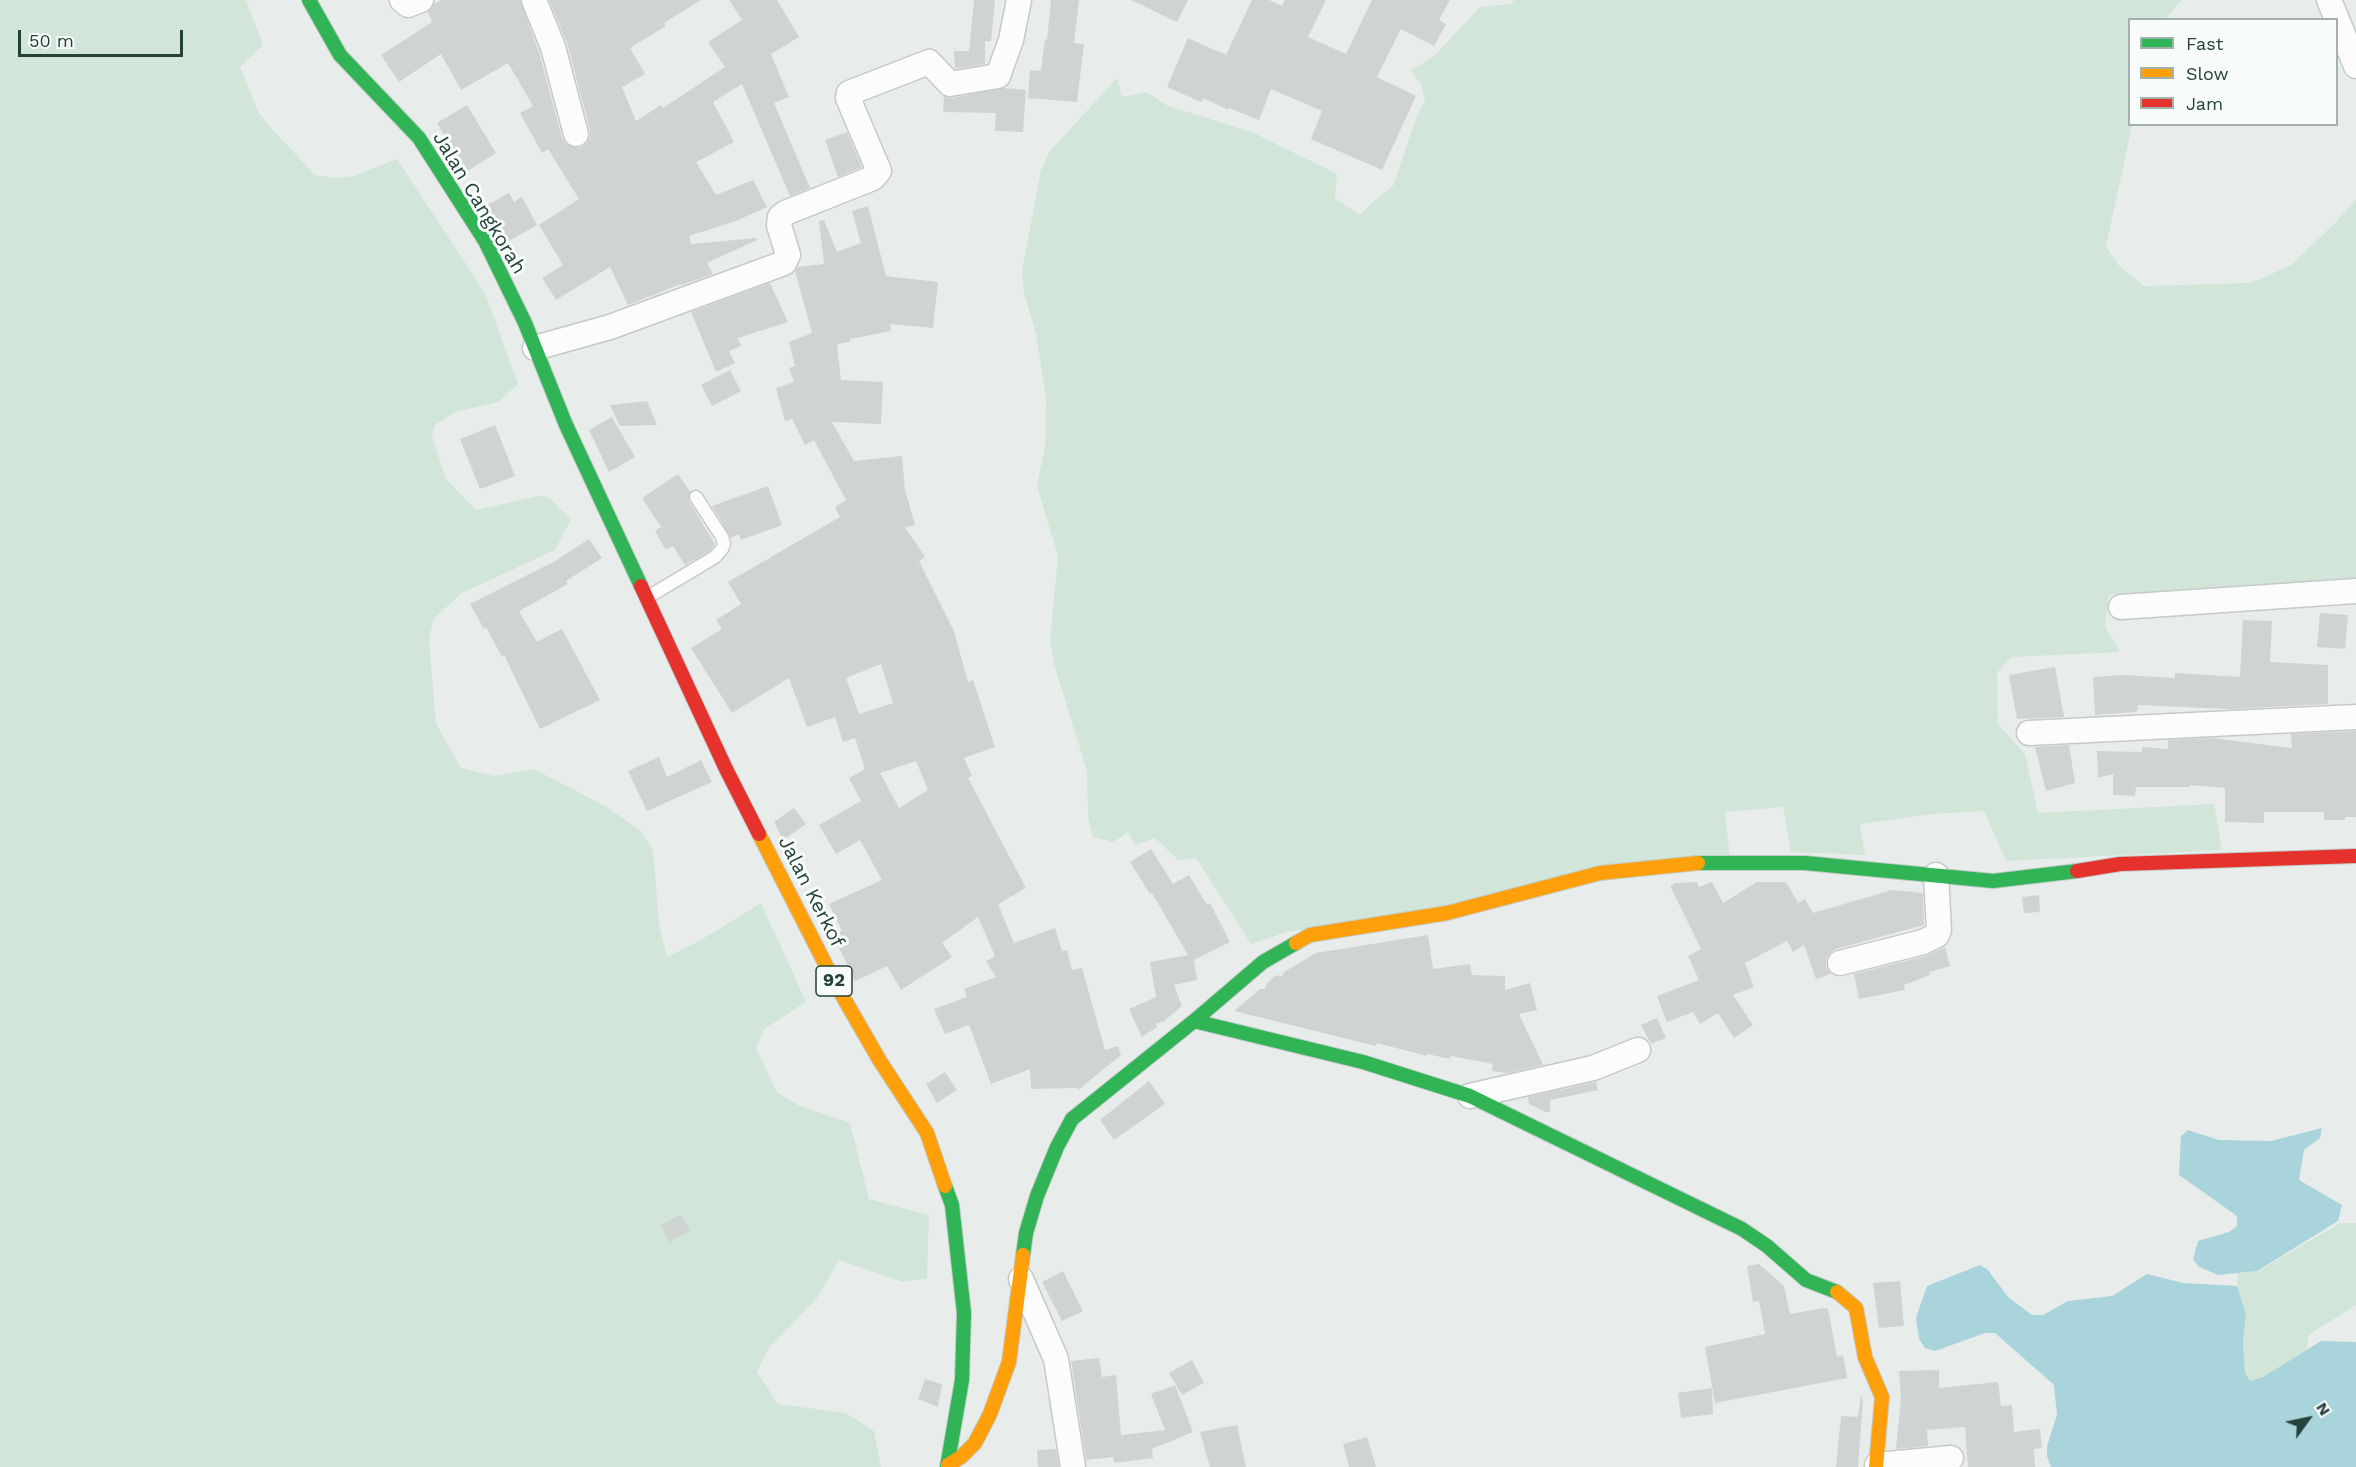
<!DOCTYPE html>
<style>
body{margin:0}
#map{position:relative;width:2356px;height:1467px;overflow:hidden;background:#e8edeb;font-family:"Work Sans",sans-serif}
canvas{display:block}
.legend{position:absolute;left:2128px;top:18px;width:210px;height:108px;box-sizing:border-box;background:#f7fbf9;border:2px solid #a3b1ad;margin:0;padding:8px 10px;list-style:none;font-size:18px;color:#24423a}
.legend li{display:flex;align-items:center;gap:12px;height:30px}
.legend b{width:30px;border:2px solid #a3b1ad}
.north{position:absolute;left:2278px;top:1389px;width:60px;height:60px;-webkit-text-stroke:4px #f7fbf9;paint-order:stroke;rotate:57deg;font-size:16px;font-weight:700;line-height:24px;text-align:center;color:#24423a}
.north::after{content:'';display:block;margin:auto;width:21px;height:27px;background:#24423a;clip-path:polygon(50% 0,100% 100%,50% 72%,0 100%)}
.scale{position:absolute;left:18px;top:30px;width:165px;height:27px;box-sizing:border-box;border:3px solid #24423a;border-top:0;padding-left:8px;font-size:18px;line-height:21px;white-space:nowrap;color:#24423a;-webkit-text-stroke:4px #f7fbf9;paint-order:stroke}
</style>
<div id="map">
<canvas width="2356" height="1467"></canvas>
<ul class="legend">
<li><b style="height:8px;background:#30b455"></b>Fast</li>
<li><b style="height:8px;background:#ff9f0a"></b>Slow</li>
<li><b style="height:8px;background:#e5322d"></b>Jam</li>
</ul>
<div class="north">N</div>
<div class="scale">50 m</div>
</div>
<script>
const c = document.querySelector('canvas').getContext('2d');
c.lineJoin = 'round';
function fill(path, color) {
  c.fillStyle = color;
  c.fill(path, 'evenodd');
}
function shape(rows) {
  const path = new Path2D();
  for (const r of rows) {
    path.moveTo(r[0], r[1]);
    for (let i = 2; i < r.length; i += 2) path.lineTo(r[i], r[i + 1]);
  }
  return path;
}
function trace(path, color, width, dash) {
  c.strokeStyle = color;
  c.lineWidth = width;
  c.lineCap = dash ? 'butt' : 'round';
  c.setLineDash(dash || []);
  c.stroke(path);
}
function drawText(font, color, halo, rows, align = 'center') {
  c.font = font + ' "Work Sans",sans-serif';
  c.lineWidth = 6;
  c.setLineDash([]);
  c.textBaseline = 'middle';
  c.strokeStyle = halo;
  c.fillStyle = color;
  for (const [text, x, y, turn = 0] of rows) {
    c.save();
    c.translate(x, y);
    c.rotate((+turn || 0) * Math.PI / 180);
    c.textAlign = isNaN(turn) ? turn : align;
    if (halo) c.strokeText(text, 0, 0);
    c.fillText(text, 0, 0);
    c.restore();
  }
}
const green = shape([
 [0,0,246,0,263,45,240,67,259,113,272,129,315,175,335,178,354,176,397,159,485,293,518,384,498,402,455,412,435,425,432,436,446,479,476,510,538,496,548,497,571,519,555,550,462,593,434,618,429,639,436,724,461,768,494,776,534,769,605,806,641,831,653,850,659,924,667,957,699,941,761,903,806,1002,764,1029,756,1048,776,1091,798,1105,850,1123,869,1199,929,1215,927,1278,903,1282,839,1260,817,1298,768,1349,757,1372,778,1404,846,1413,874,1431,881,1467,0,1467],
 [1514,0,2182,0,2165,19,2130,20,2130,124,2132,125,2106,247,2120,267,2144,286,2250,283,2290,266,2336,222,2356,199,2356,581,2109,595,2105,626,2120,652,2011,657,1997,673,1998,724,2025,754,2038,813,2214,804,2222,850,2006,861,1984,811,1932,814,1860,824,1865,855,1791,852,1783,807,1725,812,1730,858,1287,932,1251,944,1196,858,1178,860,1155,838,1135,845,1128,832,1113,842,1093,837,1088,817,1087,771,1054,664,1050,640,1058,556,1037,486,1045,446,1046,398,1036,334,1024,293,1022,271,1041,170,1050,151,1117,78,1122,97,1147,92,1166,105,1254,133,1337,174,1335,198,1360,215,1375,200,1393,186,1418,113,1425,101,1421,84,1411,71,1435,55,1480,7,1511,4],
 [2340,1223,2356,1223,2356,1305,2309,1335,2306,1350,2263,1377,2250,1381,2245,1373,2243,1343,2246,1314,2237,1286,2238,1273,2258,1271]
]);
const water = shape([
 [2322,1128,2320,1138,2304,1150,2299,1180,2342,1205,2338,1221,2257,1271,2218,1275,2199,1267,2193,1259,2198,1241,2229,1232,2237,1226,2237,1216,2179,1175,2181,1136,2188,1130,2219,1140,2271,1141],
 [1980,1265,1988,1270,2008,1297,2032,1315,2043,1315,2068,1301,2112,1296,2147,1274,2183,1283,2237,1286,2246,1314,2243,1343,2245,1373,2250,1381,2263,1377,2321,1341,2356,1342,2356,1467,2051,1467,2047,1456,2047,1446,2057,1415,2054,1385,1995,1333,1985,1333,1935,1351,1925,1348,1919,1339,1916,1318,1927,1286]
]);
const building = shape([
 [441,0,520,0,539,52,562,138,566,144,579,148,586,144,590,137,590,130,567,43,549,0,701,0,664,23,666,26,630,48,645,74,622,87,636,121,661,105,663,108,725,67,708,42,742,20,729,0,777,0,799,37,771,54,789,97,774,103,810,188,790,196,742,84,713,102,734,142,696,162,716,195,753,180,767,207,736,221,689,236,691,244,756,238,757,240,707,263,713,274,682,285,681,284,628,305,610,267,556,300,542,278,563,265,539,225,579,199,548,149,542,153,520,113,533,106,508,63,461,90,441,54,399,82,381,55,432,22,428,12,435,3],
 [974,0,995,0,991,41,985,41,985,64,955,69,954,51,969,51],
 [1051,0,1079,0,1074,43,1084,44,1077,102,1028,98,1030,70,1041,71,1045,39,1047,40],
 [1131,0,1188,0,1177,22],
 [1252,0,1269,0,1282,6,1285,0,1326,0,1308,37,1346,54,1372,0,1450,0,1439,20,1446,24,1434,46,1401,29,1377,77,1416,96,1382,170,1311,139,1322,111,1271,89,1259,120,1229,108,1228,110,1203,98,1201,102,1167,87,1188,38,1226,55],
 [1004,88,1026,90,1023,132,995,131,996,113,943,112,944,97,952,98],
 [467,105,496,153,466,172,437,123],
 [847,132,862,167,838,177,825,140],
 [509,193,514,202,522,197,537,225,507,242,485,206],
 [868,206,886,276,938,282,933,328,890,324,891,331,850,339,850,342,837,344,841,380,883,382,881,424,832,422,854,461,902,456,905,490,915,525,905,527,925,557,919,561,954,631,968,682,973,680,995,747,964,758,972,776,968,778,1026,888,998,904,1014,943,1055,928,1062,951,1067,950,1072,970,1082,968,1105,1050,1118,1046,1121,1055,1078,1090,1078,1088,1031,1089,1030,1069,991,1084,969,1025,945,1034,934,1009,967,997,964,989,996,977,986,961,995,956,978,917,942,943,952,957,901,990,887,966,855,981,833,935,842,931,829,904,882,880,860,840,836,854,819,825,861,801,849,778,865,769,855,738,843,742,835,717,807,727,789,678,732,713,691,648,722,629,716,620,741,604,728,582,840,517,835,507,846,500,814,440,805,445,792,419,785,421,776,388,794,382,789,368,795,366,789,342,812,333,795,271,798,267,824,264,819,221,824,220,837,252,861,243,852,211],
 [881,664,893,703,859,714,846,678],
 [916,761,928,790,899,808,880,773],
 [770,283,788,322,738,338,741,346,729,351,735,363,716,372,691,312],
 [730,370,741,391,712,406,701,385],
 [647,401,657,425,620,426,610,405],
 [612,417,635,457,609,472,589,430],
 [495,425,515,476,480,489,460,439],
 [678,474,690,492,689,501,715,544,710,551,685,565,673,546,666,550,655,531,661,527,642,498],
 [768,486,782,525,741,540,739,534,731,538,712,506],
 [589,539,602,558,566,581,568,584,519,611,537,642,562,629,600,700,540,729,504,655,502,657,486,627,484,629,470,604,555,561],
 [2320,613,2348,615,2345,649,2317,647],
 [2243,620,2272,621,2270,662,2328,665,2328,704,2229,709,2138,705,2137,712,2095,715,2093,677,2124,675,2175,678,2175,673,2240,677],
 [2055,667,2064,717,2017,719,2009,675],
 [2356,731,2356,817,2345,817,2345,820,2324,820,2324,812,2264,812,2264,823,2225,822,2225,788,2190,785,2190,787,2136,787,2135,796,2113,795,2113,774,2098,778,2097,751,2142,752,2142,747,2168,749,2168,740,2212,738,2292,748,2291,734],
 [2069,745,2075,783,2046,791,2035,747],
 [659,757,667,777,701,760,712,782,647,811,628,771],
 [794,808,806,824,783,840,774,822],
 [1151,849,1173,884,1189,875,1207,905,1210,903,1230,942,1194,960,1197,980,1174,985,1182,1006,1164,1021,1156,1024,1157,1027,1142,1037,1129,1009,1156,997,1150,962,1188,955,1152,893,1150,894,1130,862],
 [1697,882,1699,887,1712,882,1723,903,1757,882,1786,882,1798,903,1805,899,1813,913,1892,890,1923,893,1924,925,1836,949,1830,953,1826,960,1826,967,1831,974,1816,979,1804,945,1793,952,1787,941,1745,963,1754,987,1733,995,1753,1025,1734,1038,1718,1013,1700,1024,1693,1012,1667,1022,1657,996,1699,980,1688,956,1701,949,1670,886,1675,883],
 [2039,895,2040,912,2024,913,2022,897],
 [1428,935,1433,969,1470,964,1472,975,1505,976,1505,990,1530,983,1537,1010,1519,1014,1543,1065,1507,1073,1492,1071,1493,1064,1451,1056,1450,1059,1427,1054,1427,1056,1377,1043,1376,1046,1234,1011,1260,989,1265,989,1267,983,1274,977,1278,975,1282,977,1284,972,1316,953],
 [1945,947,1950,966,1929,972,1930,975,1904,985,1905,990,1859,999,1854,974,1926,956],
 [1657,1018,1666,1038,1651,1044,1641,1025],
 [945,1072,957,1090,937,1103,926,1084],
 [1149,1081,1165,1104,1114,1140,1100,1120],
 [1596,1082,1598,1090,1550,1100,1550,1112,1545,1112,1529,1104,1528,1097],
 [681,1214,690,1231,669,1242,661,1225],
 [1759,1264,1784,1286,1790,1314,1824,1308,1828,1309,1837,1357,1843,1355,1847,1378,1715,1403,1705,1347,1765,1334,1759,1301,1753,1302,1747,1266],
 [1063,1271,1083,1311,1062,1321,1042,1282],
 [1900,1281,1904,1326,1879,1328,1873,1283],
 [1099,1358,1102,1377,1116,1375,1121,1435,1165,1430,1151,1394,1175,1385,1193,1432,1152,1449,1153,1458,1114,1463,1113,1457,1086,1460,1071,1361],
 [1192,1360,1204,1383,1182,1395,1169,1373],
 [1939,1370,1939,1388,1998,1382,2001,1406,2012,1405,2014,1432,2040,1429,2042,1448,2034,1449,2035,1467,1968,1467,1965,1427,1927,1430,1928,1446,1896,1449,1901,1399,1899,1371],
 [925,1379,942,1384,938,1407,918,1399],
 [1712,1388,1713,1414,1681,1418,1678,1393],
 [1861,1395,1863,1400,1858,1467,1836,1467,1841,1416,1858,1417],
 [1237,1425,1246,1467,1210,1467,1200,1432],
 [1367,1437,1376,1467,1349,1467,1343,1444],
 [1056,1449,1059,1467,1038,1467,1037,1450]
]);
const lane = shape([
 [648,597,715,557,722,549,724,544,722,537,696,497]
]);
const street = shape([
 [402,0,408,5,421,0],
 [534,0,553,47,576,134],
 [2329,0,2356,66],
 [535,348,610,327,784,263,788,255,779,225,780,217,785,213,873,178,879,171,848,98,849,93,929,62,950,84,998,76,1011,40,1019,0],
 [2121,607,2356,591],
 [2029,733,2356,717],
 [1840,963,1923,942,1937,935,1939,930,1936,875],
 [1470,1096,1593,1068,1638,1050],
 [1021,1279,1056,1359,1073,1467],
 [1877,1465,1951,1458]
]);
const fast = shape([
 [309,0,340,55,419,138,485,241,525,323,566,425,641,586],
 [1698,863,1805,863,1993,881,2077,871],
 [1194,1021,1363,1062,1470,1096,1742,1229,1767,1246,1806,1280,1837,1292],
 [945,1186,952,1205,964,1313,962,1380,947,1467],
 [1023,1255,1026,1233,1037,1196,1057,1147,1072,1119,1194,1021,1263,962,1296,943]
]);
const slow = shape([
 [759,834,835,983,880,1061,927,1133,945,1186],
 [1296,943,1310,935,1447,913,1600,873,1698,863],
 [1837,1292,1856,1308,1865,1357,1882,1397,1876,1467],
 [948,1465,961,1457,975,1443,990,1414,1009,1362,1023,1255]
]);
const jam = shape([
 [641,586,726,769,759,834],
 [2077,871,2120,864,2356,856]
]);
const shields = [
 [834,981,36]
];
const shieldNames = [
 ["92",834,981]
];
const streetNames = [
 ["Jalan Cangkorah",479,203,59],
 ["Jalan Kerkof",811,892,63]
];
fill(green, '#d1e6d8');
fill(water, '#a9d4db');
fill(building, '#cfd4d2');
trace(lane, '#c5cac8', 15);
trace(street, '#c5cac8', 27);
trace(fast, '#c3cbc8', 16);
trace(slow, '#c3cbc8', 16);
trace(jam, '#c3cbc8', 16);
trace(lane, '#fcfcfc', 12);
trace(street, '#fcfcfc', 24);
trace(fast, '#30b455', 14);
trace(slow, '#ff9f0a', 14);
trace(jam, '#e5322d', 14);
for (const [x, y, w] of shields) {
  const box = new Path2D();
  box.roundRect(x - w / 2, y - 15, w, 30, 4.5);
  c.fillStyle = '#f7fbf9';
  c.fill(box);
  trace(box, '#24423a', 1.5);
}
drawText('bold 18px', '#24423a', null, shieldNames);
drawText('20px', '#24423a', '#f7fbf9', streetNames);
</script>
